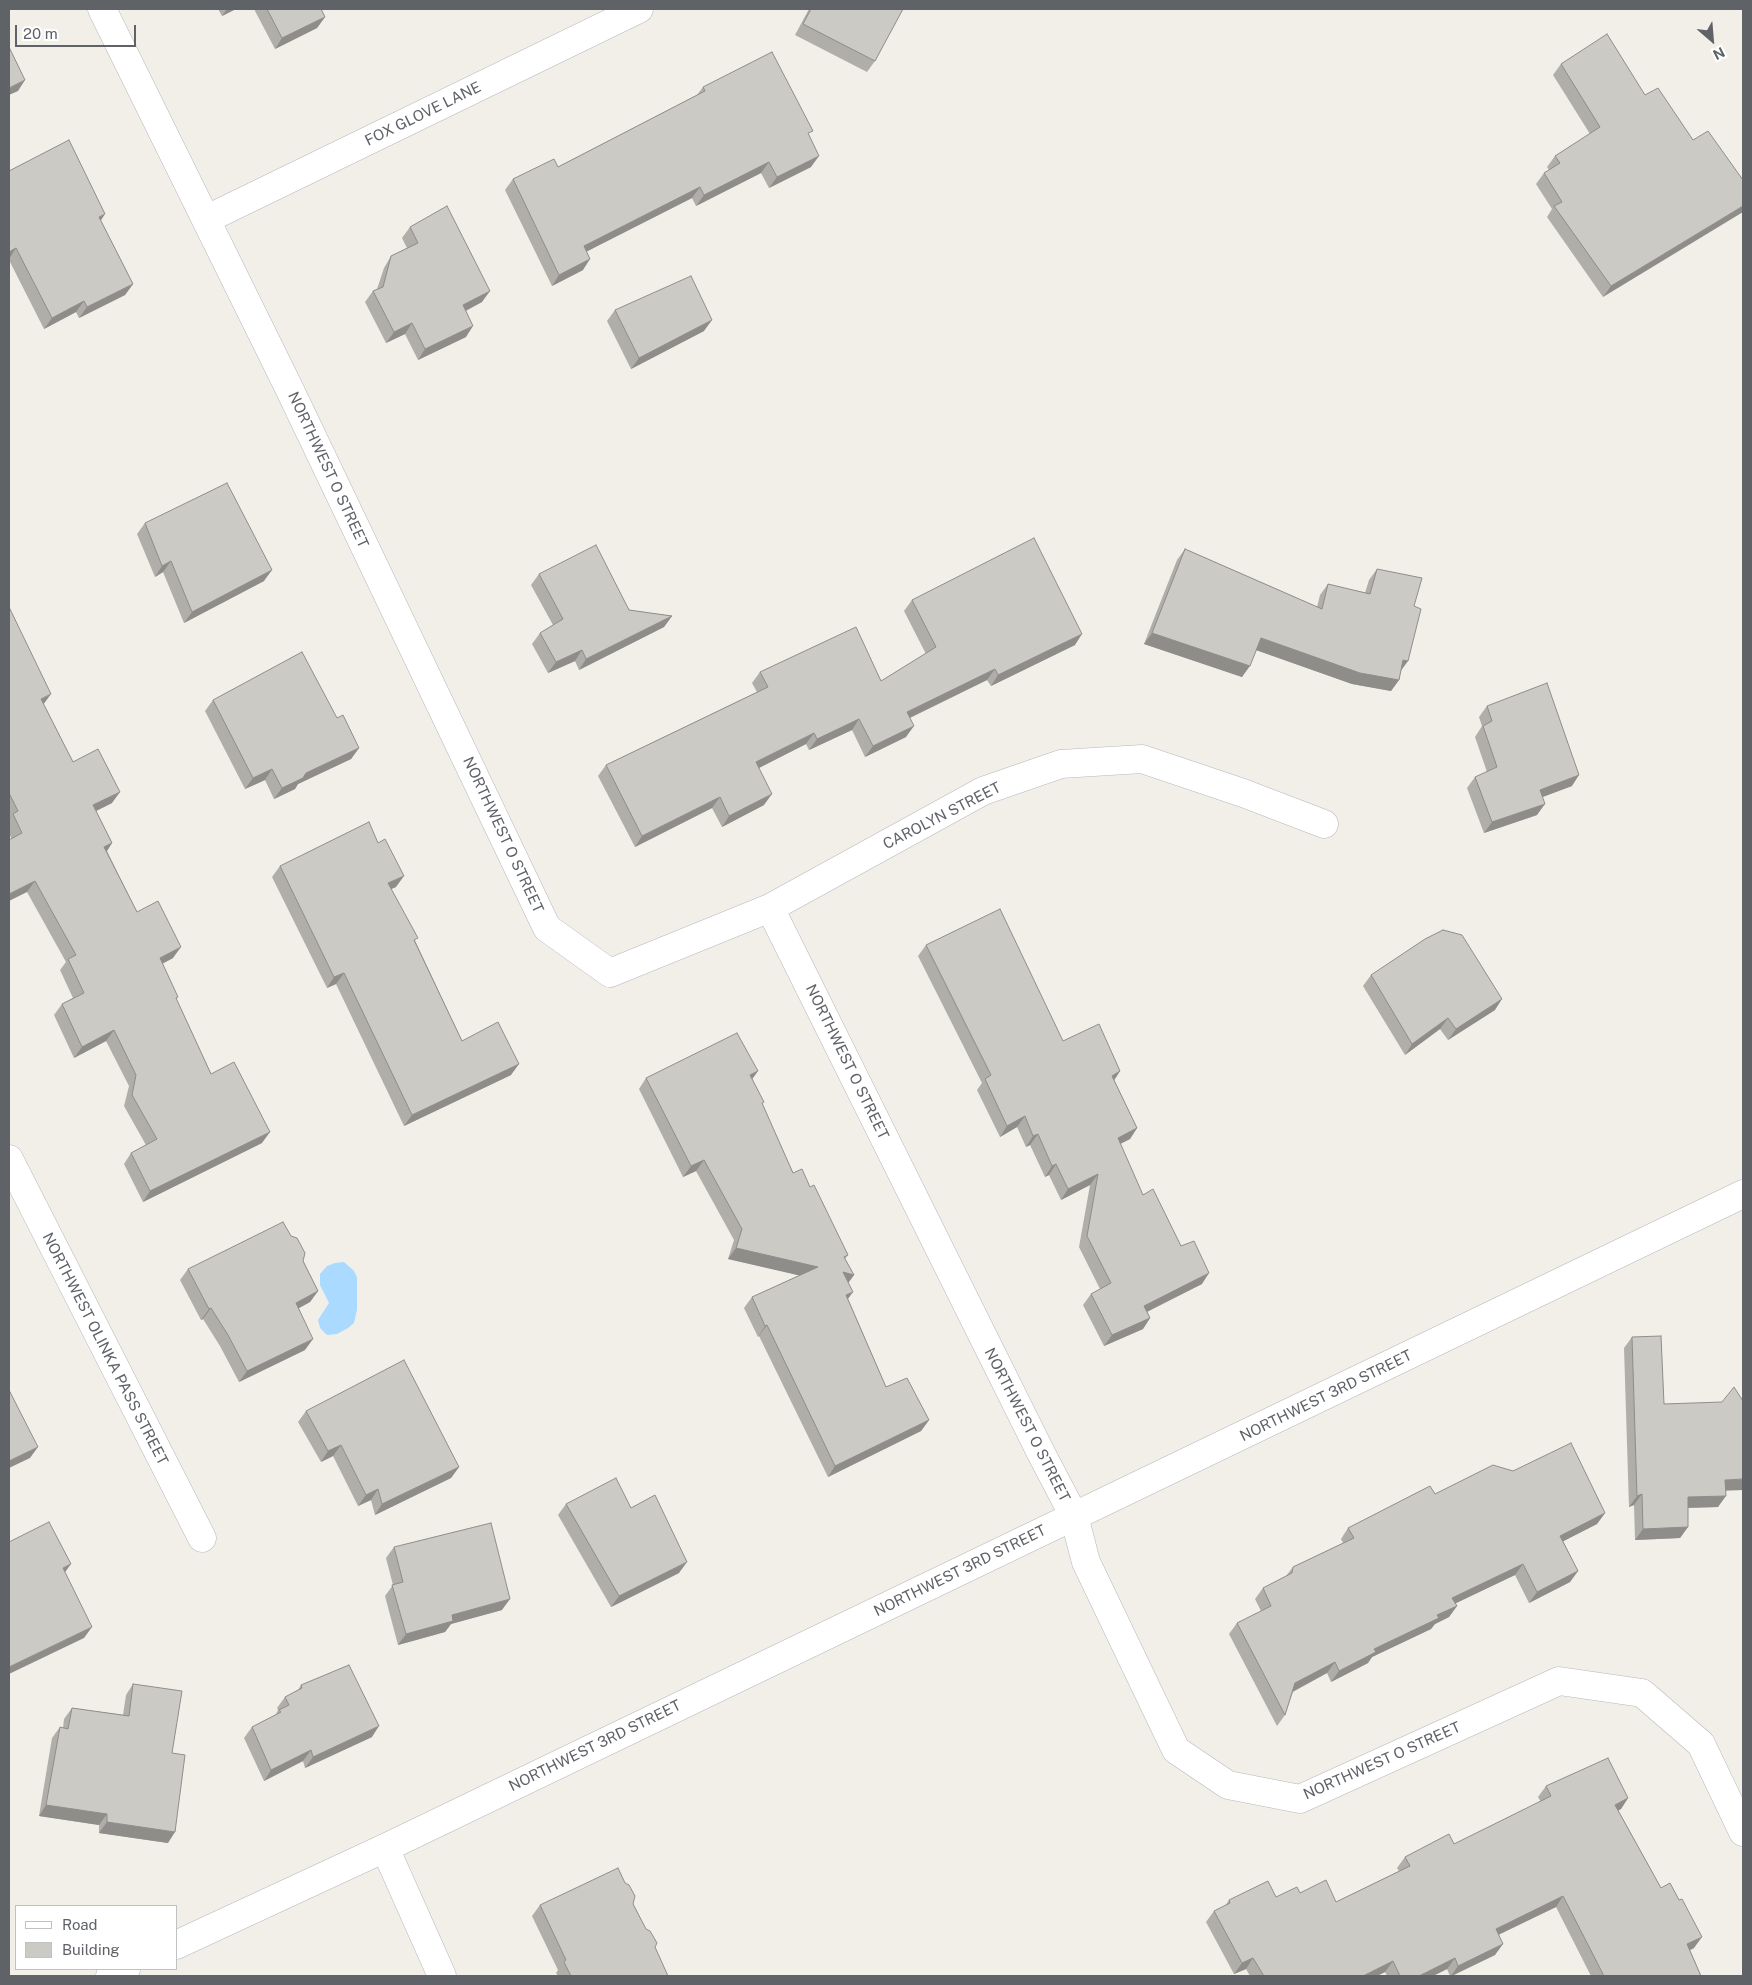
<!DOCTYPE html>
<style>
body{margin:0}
#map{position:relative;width:1752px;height:1985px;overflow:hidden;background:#f1efe8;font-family:"Public Sans",sans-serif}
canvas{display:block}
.frame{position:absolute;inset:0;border:10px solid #5f6368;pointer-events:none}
.legend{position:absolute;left:15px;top:1905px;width:162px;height:65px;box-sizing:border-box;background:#fff;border:1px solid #bfc1c3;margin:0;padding:6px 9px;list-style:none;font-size:15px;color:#5f6368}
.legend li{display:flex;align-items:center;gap:10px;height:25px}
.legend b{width:25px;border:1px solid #bfc1c3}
.north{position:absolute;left:1687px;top:15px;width:50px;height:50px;-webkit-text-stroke:4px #fff;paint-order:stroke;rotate:153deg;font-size:14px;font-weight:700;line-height:20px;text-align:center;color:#5f6368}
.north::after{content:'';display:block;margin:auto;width:18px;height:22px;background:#5f6368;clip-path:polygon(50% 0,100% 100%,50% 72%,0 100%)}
.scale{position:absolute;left:15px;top:25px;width:121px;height:22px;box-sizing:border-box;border:2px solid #5f6368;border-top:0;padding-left:6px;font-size:15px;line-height:18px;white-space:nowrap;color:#5f6368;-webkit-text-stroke:4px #fff;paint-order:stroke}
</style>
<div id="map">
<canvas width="1752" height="1985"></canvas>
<div class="frame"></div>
<ul class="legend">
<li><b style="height:6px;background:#fff"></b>Road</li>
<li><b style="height:14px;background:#cccac5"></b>Building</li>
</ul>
<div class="north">N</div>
<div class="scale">20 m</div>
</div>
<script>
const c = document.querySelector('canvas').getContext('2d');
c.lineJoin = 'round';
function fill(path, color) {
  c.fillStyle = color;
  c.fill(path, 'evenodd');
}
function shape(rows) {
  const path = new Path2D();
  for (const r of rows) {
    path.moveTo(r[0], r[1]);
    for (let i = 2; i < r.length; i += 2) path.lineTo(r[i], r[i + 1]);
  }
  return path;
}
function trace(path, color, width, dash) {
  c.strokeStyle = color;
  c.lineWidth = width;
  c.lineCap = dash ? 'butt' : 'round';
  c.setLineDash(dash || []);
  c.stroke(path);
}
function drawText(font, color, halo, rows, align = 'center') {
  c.font = font + ' "Public Sans",sans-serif';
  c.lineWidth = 4.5;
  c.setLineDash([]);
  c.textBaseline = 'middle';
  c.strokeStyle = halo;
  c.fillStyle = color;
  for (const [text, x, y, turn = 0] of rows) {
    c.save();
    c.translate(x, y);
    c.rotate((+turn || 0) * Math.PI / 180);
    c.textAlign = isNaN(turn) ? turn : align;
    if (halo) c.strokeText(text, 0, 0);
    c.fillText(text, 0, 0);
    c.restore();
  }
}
const water = shape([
 [344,1262,354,1271,357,1277,357,1310,354,1323,348,1328,337,1334,327,1335,320,1328,318,1320,329,1303,320,1285,320,1274,327,1266,335,1263]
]);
const minor = shape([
 [102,9,288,386,547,928,610,973,770,908,983,791,1061,764,1142,759,1243,793,1324,824],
 [207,219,639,9],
 [770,908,1041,1453,1074,1516,1086,1562,1176,1750,1228,1785,1300,1799,1559,1681,1642,1693,1701,1744,1743,1832],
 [9,1159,202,1538],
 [385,1848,442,1976]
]);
const tertiary = shape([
 [176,1945,385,1848,1743,1194],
 [110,1976,126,1969]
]);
const wall = shape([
 [218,9,236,9,222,16],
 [254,9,321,9,325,17,317,28,275,49],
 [809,9,903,9,875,61,867,72,795,35],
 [1561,64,1645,95,1693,140,1743,180,1603,297,1547,217,1552,209,1536,184,1544,173,1549,170,1547,167,1555,156,1590,134,1553,75],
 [703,87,809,136,811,167,769,188,761,173,696,206,692,198,587,251,583,270,552,286,505,190,513,179,558,167,697,95],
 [9,171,101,221,133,284,125,295,79,318,76,312,44,329,9,260],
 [410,227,482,302,466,311,466,337,418,360,405,334,386,343,365,302,373,291,377,289,384,268,391,256,407,248,402,238],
 [615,310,704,331,631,369,607,321],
 [145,523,264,581,184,623,163,572,155,577,137,534],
 [1185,549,1317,607,1320,595,1328,584,1365,593,1369,580,1377,569,1414,606,1399,680,1391,691,1352,684,1256,650,1242,677,1144,644,1177,560],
 [539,574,629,610,672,616,664,627,579,670,575,661,548,673,532,644,540,633,553,625,531,585],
 [912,600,1075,645,991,686,987,680,910,718,906,737,865,757,852,730,809,750,806,744,759,768,764,805,722,827,712,808,635,847,598,776,606,765,757,692,752,683,760,672,881,681,926,654,904,611],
 [9,607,44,705,73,762,112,803,96,811,112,843,107,851,137,912,173,958,162,964,178,997,176,999,211,1074,262,1143,143,1202,124,1164,131,1153,146,1145,124,1106,129,1086,106,1041,74,1058,54,1015,62,1004,73,998,60,970,66,962,27,892,11,838,9,833],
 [213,700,337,718,359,748,351,759,298,784,295,789,274,799,265,780,245,789,205,711],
 [1487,706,1572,786,1542,797,1537,815,1484,833,1467,788,1475,777,1487,772,1475,737,1482,726,1479,717],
 [280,866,396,887,391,889,462,1041,511,1075,404,1126,336,984,327,988,272,877],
 [926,945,1063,1041,1120,1071,1114,1080,1137,1128,1130,1139,1120,1144,1143,1195,1181,1246,1202,1284,1147,1311,1150,1318,1143,1329,1104,1346,1083,1305,1091,1294,1100,1289,1079,1247,1090,1185,1061,1200,1049,1175,1045,1177,1030,1145,1026,1147,1017,1127,1000,1137,977,1090,982,1083,918,956],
 [1371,975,1495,1010,1448,1040,1440,1029,1405,1055,1363,986],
 [758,1071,752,1079,762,1104,793,1173,810,1187,848,1255,845,1259,854,1275,848,1283,848,1299,886,1387,929,1420,921,1431,828,1477,759,1336,758,1337,744,1308,752,1297,800,1275,728,1259,734,1240,696,1171,683,1177,639,1089,646,1078],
 [291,1236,318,1291,310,1302,299,1308,305,1350,239,1382,220,1346,203,1319,201,1320,180,1280,188,1269],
 [1632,1337,1664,1404,1726,1491,1718,1507,1688,1508,1688,1527,1680,1538,1635,1540,1634,1505,1629,1507,1624,1348],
 [306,1411,459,1467,451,1478,375,1515,371,1500,358,1506,333,1456,321,1462,298,1422],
 [1435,1494,1605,1513,1597,1524,1563,1541,1578,1571,1570,1582,1529,1603,1515,1575,1455,1603,1457,1606,1449,1617,1435,1624,1431,1629,1372,1657,1368,1663,1331,1682,1327,1673,1293,1692,1285,1715,1277,1726,1229,1634,1237,1623,1261,1611,1255,1599,1263,1588,1286,1576,1293,1567,1343,1543,1341,1539,1348,1528],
 [566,1504,631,1508,679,1573,611,1607,558,1515],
 [394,1547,502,1610,451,1624,445,1632,398,1645,385,1596,393,1585,386,1558],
 [133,1684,172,1753,168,1843,99,1833,99,1825,39,1816,52,1738,60,1727,63,1728,64,1719,72,1708,123,1715,126,1695],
 [301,1685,372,1737,305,1768,303,1761,264,1781,244,1738,252,1727,275,1716,278,1710,277,1708,285,1697,298,1690],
 [1546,1786,1628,1798,1621,1809,1618,1810,1694,1948,1690,1950,1701,1976,1591,1976,1556,1907,1498,1934,1495,1955,1452,1976,1450,1976,1447,1969,1433,1976,1387,1976,1385,1972,1377,1976,1250,1976,1246,1969,1234,1974,1206,1922,1214,1911,1225,1906,1229,1900,1276,1897,1300,1893,1336,1902,1399,1871,1397,1868,1405,1857,1454,1844,1541,1802,1538,1797],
 [633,1904,655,1947,668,1976,558,1976,556,1973,558,1970,532,1916,540,1905]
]);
const shadedWall = shape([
 [227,9,236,9,222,16],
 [325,17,317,28,275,49,282,38],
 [25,80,18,91,9,95,9,88],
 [819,156,811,167,769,188,777,177],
 [769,162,761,173,696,206,704,195],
 [700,187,692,198,576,257,584,246],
 [1743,206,1743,212,1603,297,1611,286],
 [105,214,98,225,99,217],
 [16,248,9,259,9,252],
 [590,259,583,270,552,286,559,275],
 [133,284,125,295,79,318,87,307],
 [490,291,482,302,455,316,463,305],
 [84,301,76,312,44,329,52,318],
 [712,320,704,331,631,369,639,358],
 [412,323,405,334,386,343,394,332],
 [473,326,466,337,418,360,425,349],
 [171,561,163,572,155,577,162,566],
 [272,570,264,581,184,623,192,612],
 [672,616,664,627,579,670,586,659],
 [1152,633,1250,666,1242,677,1144,644],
 [1082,634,1075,645,991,686,998,675],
 [1261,638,1399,680,1391,691,1352,684,1253,649],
 [582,650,575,661,548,673,556,662],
 [1403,660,1408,661,1400,672],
 [995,669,987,680,899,723,907,712],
 [51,694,43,705,41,699],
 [859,719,852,730,809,750,817,739],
 [914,726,906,737,865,757,873,746],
 [814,733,806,744,749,773,756,762],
 [359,748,351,759,298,784,295,789,274,799,282,788,306,773],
 [272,769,265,780,245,789,253,778],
 [1579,775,1572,786,1532,801,1540,790],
 [120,792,112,803,86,816,93,805],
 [772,794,764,805,722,827,729,816],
 [720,797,712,808,635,847,642,836],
 [1545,804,1537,815,1484,833,1492,822],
 [112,843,105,854,104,847],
 [404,876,396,887,380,894,388,883],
 [35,881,27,892,9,901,9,894],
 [181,947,173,958,152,969,160,958],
 [344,973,336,984,327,988,334,977],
 [1502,999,1495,1010,1448,1040,1456,1029],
 [1448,1018,1440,1029,1405,1055,1412,1044],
 [114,1030,106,1041,74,1058,82,1047],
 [519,1064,511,1075,404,1126,412,1115],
 [758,1071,750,1082,750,1075],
 [1120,1071,1113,1082,1112,1076],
 [1025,1116,1017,1127,1000,1137,1007,1126],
 [1137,1128,1130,1139,1110,1149,1118,1138],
 [270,1132,262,1143,143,1202,150,1191],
 [1038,1134,1030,1145,1026,1147,1033,1136],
 [704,1160,696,1171,683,1177,691,1166],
 [1056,1164,1049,1175,1045,1177,1052,1166],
 [1098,1174,1090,1185,1061,1200,1068,1189],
 [736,1248,818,1267,810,1278,728,1259],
 [843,1272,854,1275,846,1286],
 [1209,1273,1202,1284,1137,1317,1144,1306],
 [318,1291,310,1302,288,1314,296,1303],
 [853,1292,845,1303,846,1295],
 [211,1308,203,1319,201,1320,209,1309],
 [1150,1318,1143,1329,1104,1346,1112,1335],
 [767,1325,759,1336,758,1337,765,1326],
 [313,1339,305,1350,239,1382,247,1371],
 [929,1420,921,1431,828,1477,835,1466],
 [341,1445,333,1456,321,1462,328,1451],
 [38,1447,30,1458,9,1468,9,1461],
 [459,1467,451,1478,375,1515,382,1504],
 [1743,1479,1743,1490,1718,1491,1725,1480],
 [378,1489,371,1500,358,1506,366,1495],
 [1642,1494,1634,1505,1629,1507,1637,1496],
 [1726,1496,1718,1507,1680,1508,1688,1497],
 [1605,1513,1597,1524,1552,1547,1560,1536],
 [1688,1527,1680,1538,1635,1540,1643,1529],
 [687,1562,679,1573,611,1607,619,1596],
 [71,1564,63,1575,63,1568],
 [1523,1564,1515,1575,1444,1609,1452,1598],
 [1578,1571,1570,1582,1529,1603,1537,1592],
 [510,1599,502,1610,451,1624,445,1632,398,1645,406,1634,452,1615],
 [1457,1606,1449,1617,1435,1624,1431,1629,1372,1657,1368,1663,1331,1682,1339,1671,1374,1649,1437,1615],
 [92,1627,84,1638,9,1674,9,1667],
 [1335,1662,1327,1673,1288,1694,1295,1683],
 [379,1726,372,1737,305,1768,313,1757],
 [311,1750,303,1761,264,1781,271,1770],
 [1628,1798,1621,1809,1608,1816,1615,1805],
 [46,1805,107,1814,99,1825,39,1816],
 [107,1822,175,1832,168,1843,99,1833],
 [1563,1896,1556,1907,1488,1940,1496,1929],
 [1702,1937,1694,1948,1680,1955,1687,1944],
 [1503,1944,1495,1955,1451,1976,1458,1966],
 [1253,1958,1246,1969,1234,1974,1242,1963],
 [1455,1958,1447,1969,1433,1976,1419,1976],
 [1393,1961,1385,1972,1377,1976,1363,1976]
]);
const building = shape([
 [267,9,321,9,325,17,282,38,267,9],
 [811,9,903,9,875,61,803,24,811,9],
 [1607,34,1645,95,1658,88,1693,140,1708,131,1743,180,1743,206,1611,286,1554,206,1562,202,1544,173,1560,163,1555,156,1600,127,1561,64,1607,34],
 [9,47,25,80,9,88,9,47],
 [772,52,813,131,808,133,819,156,777,177,769,162,704,195,700,187,584,246,590,259,559,275,513,179,554,159,558,167,705,91,703,87,772,52],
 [69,140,105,214,99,217,133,284,87,307,84,301,52,318,16,248,9,252,9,171,69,140],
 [447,206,490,291,463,305,473,326,425,349,412,323,394,332,373,291,383,287,391,256,418,243,410,227,447,206],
 [691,276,712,320,639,358,615,310,691,276],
 [227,483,272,570,192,612,171,561,162,566,145,523,227,483],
 [1034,538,1082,634,998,675,995,669,907,712,914,726,873,746,859,719,817,739,814,733,756,762,772,794,729,816,720,797,642,836,606,765,768,687,760,672,856,627,881,681,936,647,912,600,1034,538],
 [596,545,629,610,672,616,586,659,582,650,556,662,540,633,563,619,539,574,596,545],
 [1185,549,1322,609,1328,584,1370,594,1377,569,1422,578,1414,606,1421,609,1408,661,1403,660,1399,680,1360,673,1261,638,1250,666,1152,633,1185,549],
 [9,607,51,694,41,699,73,762,98,749,120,792,93,805,112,843,104,847,137,912,158,901,181,947,160,958,178,997,176,998,211,1074,234,1062,270,1132,150,1191,131,1153,157,1139,132,1095,136,1075,114,1030,82,1047,62,1004,84,993,68,959,76,955,35,881,9,894,9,840,22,833,13,814,18,811,9,793,9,607],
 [302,652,337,718,343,715,359,748,306,773,303,778,282,788,272,769,253,778,213,700,302,652],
 [1547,683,1579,775,1540,790,1545,804,1492,822,1475,777,1497,767,1483,726,1492,721,1487,706,1547,683],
 [369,822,378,843,385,839,404,876,388,883,418,938,414,940,462,1041,498,1022,519,1064,412,1115,344,973,334,977,280,866,369,822],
 [1000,909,1063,1041,1099,1024,1120,1071,1112,1076,1137,1128,1118,1138,1143,1195,1153,1189,1181,1246,1194,1241,1209,1273,1144,1306,1150,1318,1112,1335,1091,1294,1111,1283,1087,1236,1098,1174,1068,1189,1056,1164,1052,1166,1038,1134,1033,1136,1025,1116,1007,1126,985,1079,991,1075,926,945,1000,909],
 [1443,930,1462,935,1502,999,1456,1029,1448,1018,1412,1044,1371,975,1425,939,1443,930],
 [737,1033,758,1071,750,1075,764,1102,762,1103,793,1173,802,1169,810,1187,814,1185,848,1255,844,1257,854,1275,843,1272,853,1292,846,1295,886,1387,907,1378,929,1420,835,1466,767,1325,765,1326,752,1297,818,1267,736,1248,742,1229,704,1160,691,1166,646,1078,737,1033],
 [283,1222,291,1236,297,1238,305,1253,303,1261,318,1291,296,1303,313,1339,247,1371,228,1335,211,1308,209,1309,188,1269,283,1222],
 [1661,1336,1664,1404,1722,1402,1734,1387,1743,1401,1743,1479,1725,1480,1726,1496,1688,1497,1688,1527,1643,1529,1642,1494,1637,1496,1632,1337,1661,1336],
 [404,1360,459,1467,382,1504,378,1489,366,1495,341,1445,328,1451,306,1411,404,1360],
 [9,1390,38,1447,9,1461,9,1390],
 [1571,1443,1605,1513,1560,1536,1578,1571,1537,1592,1523,1564,1452,1598,1457,1606,1437,1615,1439,1618,1374,1649,1376,1652,1339,1671,1335,1662,1295,1683,1285,1715,1237,1623,1271,1606,1263,1588,1292,1573,1293,1567,1354,1538,1348,1528,1430,1486,1435,1494,1493,1465,1513,1471,1571,1443],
 [616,1478,631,1508,655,1495,687,1562,619,1596,566,1504,616,1478],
 [49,1522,71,1564,63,1568,92,1627,9,1667,9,1542,49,1522],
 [491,1523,510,1599,452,1615,453,1621,406,1634,392,1585,403,1582,394,1547,491,1523],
 [349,1665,379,1726,313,1757,311,1750,271,1770,252,1727,281,1712,279,1710,289,1705,285,1697,302,1688,301,1685,349,1665],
 [133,1684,182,1691,172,1753,185,1755,175,1832,107,1822,107,1814,46,1805,60,1727,68,1729,72,1708,129,1716,133,1684],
 [1608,1758,1628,1798,1615,1805,1661,1888,1670,1883,1679,1900,1682,1899,1702,1937,1687,1944,1701,1976,1604,1976,1563,1896,1496,1929,1503,1944,1458,1966,1455,1958,1419,1976,1400,1976,1393,1961,1363,1976,1264,1976,1253,1958,1242,1963,1214,1911,1230,1903,1229,1900,1268,1881,1276,1897,1297,1887,1300,1893,1326,1880,1336,1902,1410,1866,1405,1857,1449,1834,1454,1844,1551,1796,1546,1786,1608,1758],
 [618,1868,625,1883,629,1885,635,1896,633,1904,646,1929,650,1931,657,1943,655,1947,668,1976,571,1976,564,1962,566,1960,540,1905,618,1868]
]);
const streetNames = [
 ["FOX GLOVE LANE",423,114,-26],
 ["NORTHWEST O STREET",328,470,65],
 ["CAROLYN STREET",942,816,-27],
 ["NORTHWEST O STREET",503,835,65],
 ["NORTHWEST O STREET",847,1062,64],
 ["NORTHWEST OLINKA PASS STREET",105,1349,63],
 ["NORTHWEST 3RD STREET",1326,1396,-26],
 ["NORTHWEST O STREET",1027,1425,63],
 ["NORTHWEST 3RD STREET",960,1571,-26],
 ["NORTHWEST 3RD STREET",595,1746,-26],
 ["NORTHWEST O STREET",1382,1761,-24]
];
fill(water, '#aadaff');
trace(minor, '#b5b8bc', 29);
trace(tertiary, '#b5b8bc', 29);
trace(minor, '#fff', 28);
trace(tertiary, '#fff', 28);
fill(wall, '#afaea9');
fill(shadedWall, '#8f8d8a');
fill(building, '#cccac5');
trace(building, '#8f8d8a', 1);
drawText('15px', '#5f6368', '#fff', streetNames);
</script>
